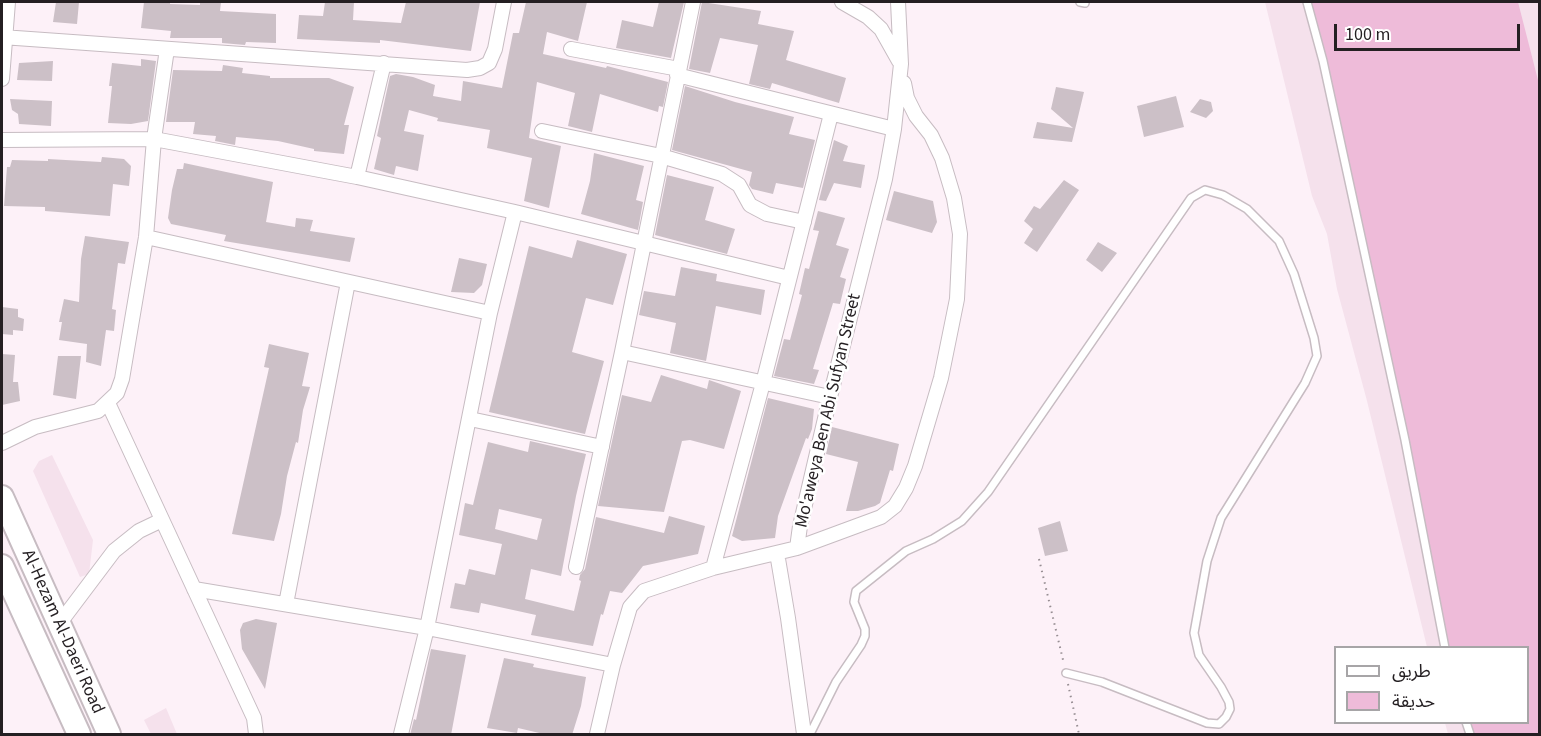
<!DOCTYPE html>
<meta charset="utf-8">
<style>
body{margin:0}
#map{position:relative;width:1541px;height:736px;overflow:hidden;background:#fdf1f8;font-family:"Source Sans 3","Noto Sans Arabic",sans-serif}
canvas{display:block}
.frame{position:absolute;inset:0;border:3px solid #241f22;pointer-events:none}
.legend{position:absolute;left:1334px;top:646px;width:195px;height:78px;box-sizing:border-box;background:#fff;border:2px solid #a7a5a7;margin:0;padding:8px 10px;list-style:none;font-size:18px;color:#241f22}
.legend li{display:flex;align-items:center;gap:12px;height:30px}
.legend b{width:30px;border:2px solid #a7a5a7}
.scale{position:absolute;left:1334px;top:24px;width:186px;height:27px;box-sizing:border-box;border:3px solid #241f22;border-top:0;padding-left:8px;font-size:18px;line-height:21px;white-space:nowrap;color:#241f22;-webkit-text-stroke:4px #fff;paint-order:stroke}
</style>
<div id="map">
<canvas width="1541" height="736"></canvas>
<div class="frame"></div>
<ul class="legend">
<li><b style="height:8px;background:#fff"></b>طريق</li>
<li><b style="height:16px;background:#eebbd9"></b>حديقة</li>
</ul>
<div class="scale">100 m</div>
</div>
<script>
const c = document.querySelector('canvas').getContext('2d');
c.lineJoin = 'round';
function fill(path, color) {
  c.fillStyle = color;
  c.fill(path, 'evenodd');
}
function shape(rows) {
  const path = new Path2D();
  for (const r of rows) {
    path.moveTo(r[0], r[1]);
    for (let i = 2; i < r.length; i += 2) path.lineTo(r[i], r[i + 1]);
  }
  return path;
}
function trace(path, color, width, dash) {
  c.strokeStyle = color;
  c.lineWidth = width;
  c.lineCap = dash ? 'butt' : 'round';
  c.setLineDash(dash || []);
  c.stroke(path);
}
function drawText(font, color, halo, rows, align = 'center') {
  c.font = font + ' "Source Sans 3",sans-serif';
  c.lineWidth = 5;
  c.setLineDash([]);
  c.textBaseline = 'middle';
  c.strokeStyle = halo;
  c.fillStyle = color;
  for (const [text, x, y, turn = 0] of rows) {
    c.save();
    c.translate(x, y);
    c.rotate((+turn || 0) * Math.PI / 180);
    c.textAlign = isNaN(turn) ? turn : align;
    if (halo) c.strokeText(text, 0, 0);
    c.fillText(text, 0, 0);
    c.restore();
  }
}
const built = shape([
 [1265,2,1539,2,1539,734,1448,734,1445,723,1528,722,1528,648,1427,647,1367,401,1337,289,1327,234,1312,196],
 [52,455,93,540,89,574,80,577,33,471,39,461],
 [166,708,177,734,151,734,144,720]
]);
const green = shape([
 [1306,2,1518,2,1540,88,1539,734,1471,734,1467,723,1528,722,1528,648,1446,647,1364,257]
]);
const building = shape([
 [56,2,79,2,77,24,53,22],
 [144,2,170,2,170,4,200,5,200,2,221,2,220,11,276,14,276,43,246,42,245,45,222,43,222,38,170,38,171,31,141,28],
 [325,2,354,2,353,20,401,23,406,2,480,2,471,51,380,40,380,43,297,39,299,15,323,16],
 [526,2,587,2,578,41,547,32,543,54,606,68,607,66,668,82,663,107,659,106,658,112,600,94,592,132,568,126,575,93,537,82,529,138,561,146,549,208,524,201,532,158,487,148,490,130,437,121,438,118,409,110,404,131,424,135,418,171,396,166,394,175,374,169,381,138,377,136,390,76,396,74,413,77,435,85,433,96,461,101,463,81,502,88,513,33,519,33],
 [659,2,684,2,671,58,616,48,622,20,653,27],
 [702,2,761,11,758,24,794,31,786,60,846,78,839,103,772,83,770,89,749,84,758,45,720,38,710,73,689,69],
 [141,59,156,61,148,121,131,124,108,123,112,86,109,86,112,63,141,66],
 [53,61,52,81,17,80,19,63],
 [223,65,243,68,242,73,270,76,270,78,329,78,354,87,344,125,349,125,344,154,314,151,314,149,278,141,236,137,235,145,215,141,216,136,193,134,195,122,166,122,173,70,222,71],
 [685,86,735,102,794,117,789,134,815,140,803,188,776,183,773,194,752,189,749,185,752,172,672,150],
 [1056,87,1084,92,1072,142,1033,138,1037,122,1073,128,1051,109],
 [1176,96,1184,127,1144,137,1137,106],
 [10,99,52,101,51,126,19,124,18,114,12,110],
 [1200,99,1211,102,1213,111,1206,118,1190,112],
 [834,140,848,146,843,161,865,165,861,188,834,183,826,201,819,200],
 [594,153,644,166,636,200,643,202,638,230,581,214,590,181],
 [102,157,124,159,131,166,129,186,113,184,110,216,45,211,45,207,4,206,7,167,10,167,12,160,48,161,48,159,101,162],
 [184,163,273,182,266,222,295,227,296,218,313,220,310,231,355,238,350,262,224,241,226,235,171,224,168,218,172,190,177,169,183,169],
 [667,175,714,187,705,220,735,229,727,254,655,235],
 [1064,180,1079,190,1037,252,1024,243,1033,229,1024,221,1034,206,1040,209],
 [894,191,933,201,937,222,932,233,886,220],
 [818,211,845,218,836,245,849,249,840,277,846,279,840,304,833,303,813,369,819,370,814,384,774,376,784,339,790,340,802,295,799,294,805,268,809,269,819,231,813,230],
 [85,236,129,242,125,264,118,263,112,309,116,310,114,331,106,330,101,366,86,362,87,344,59,340,62,322,59,322,64,299,79,302,81,259],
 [577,240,627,254,613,305,586,298,572,352,604,361,585,434,489,412,529,246,572,258],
 [1098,242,1117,253,1102,272,1086,260],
 [459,258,487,264,482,285,474,293,451,292],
 [681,267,717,274,716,281,765,290,761,315,716,306,706,361,670,353,676,323,639,315,644,291,675,296],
 [2,307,18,309,18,317,24,319,23,331,13,330,13,335,2,334],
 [269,344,309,353,302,386,310,387,303,410,298,443,296,442,287,476,281,514,274,541,232,534,269,368,264,367],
 [2,354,15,355,13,382,18,382,20,401,2,405],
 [58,356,81,356,76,399,53,395],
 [661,375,707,389,709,380,741,391,724,449,690,440,682,441,664,512,598,506,622,395,651,402],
 [768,398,814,409,812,429,808,439,806,438,778,516,775,538,742,541,732,536],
 [832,427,899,444,893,471,890,470,880,503,875,506,858,511,846,511,858,462,826,454],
 [530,441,586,454,576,496,561,576,531,569,525,599,574,611,581,581,579,580,580,575,585,569,596,517,664,533,669,516,705,526,698,554,643,566,622,593,610,591,603,615,601,614,593,646,531,635,536,615,481,603,479,613,450,608,455,583,465,585,469,569,495,575,502,544,459,535,465,503,473,505,488,442,528,452],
 [499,509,542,519,537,540,495,529],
 [1060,521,1068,551,1045,556,1038,528],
 [256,619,277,623,265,689,242,649,240,630,243,623],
 [431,649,466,655,451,735,410,735,414,719,416,720],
 [504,658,534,664,533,667,586,677,581,706,572,735,548,735,518,728,517,733,487,728]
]);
const path = shape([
 [1039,559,1064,664],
 [1068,684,1079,734]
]);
const lane = shape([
 [1080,2,1085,3],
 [1307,2,1323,61,1405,440,1445,648],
 [1466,722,1470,734],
 [810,734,836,682,861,645,865,636,865,629,854,602,856,591,906,551,933,539,962,521,988,492,1191,198,1205,190,1223,195,1247,209,1279,241,1294,274,1314,338,1317,356,1305,383,1221,518,1207,561,1194,633,1199,655,1221,687,1229,702,1230,709,1226,717,1219,724,1207,723,1102,682,1066,673]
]);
const street = shape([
 [842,2,868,17,881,29,899,61],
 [2,37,467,70,480,68,489,63,495,49,504,2],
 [571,49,679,69],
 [677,75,894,129],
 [2,79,8,2],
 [542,131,661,156,722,174,739,185,750,205,767,214,804,222],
 [2,140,154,139,357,177,515,212,789,278],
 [357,177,384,63],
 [146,237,490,313],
 [622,352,830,397],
 [108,403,254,718,256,734],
 [470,419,602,447],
 [2,443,35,427,98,411,117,393,122,379,146,237,154,139,167,49],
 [797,548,881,517,895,506,906,488,915,466,941,378,957,299,960,234,954,198,942,158,931,135,916,116,907,98,904,83],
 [777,553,788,618,804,734],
 [576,567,622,352,693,2],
 [713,568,763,383,831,114],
 [194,589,427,628,613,665],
 [286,604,348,282],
 [59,624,114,551,139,531,162,520],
 [401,734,427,628,490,313,515,212],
 [597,734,613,665,630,607,644,591,713,568,797,548,800,526,830,397,885,179,894,129,901,64,898,2]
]);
const primary = shape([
 [2,497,109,734],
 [2,566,79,734]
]);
const streetNames = [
 ["Mo'aweya Ben Abi Sufyan Street",829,411,-77],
 ["Al-Hezam Al-Daeri Road",62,632,66]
];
fill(built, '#f5e1ec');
fill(green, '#eebbd9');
fill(building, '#ccc0c7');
trace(lane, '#c7bcc2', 10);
trace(street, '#c7bcc2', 16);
trace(primary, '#c7bcc2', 26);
trace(path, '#978e93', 2, [1.5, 4.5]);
trace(lane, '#fff', 7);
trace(street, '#fff', 14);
trace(primary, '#fff', 22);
drawText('18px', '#241f22', '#fff', streetNames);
</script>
